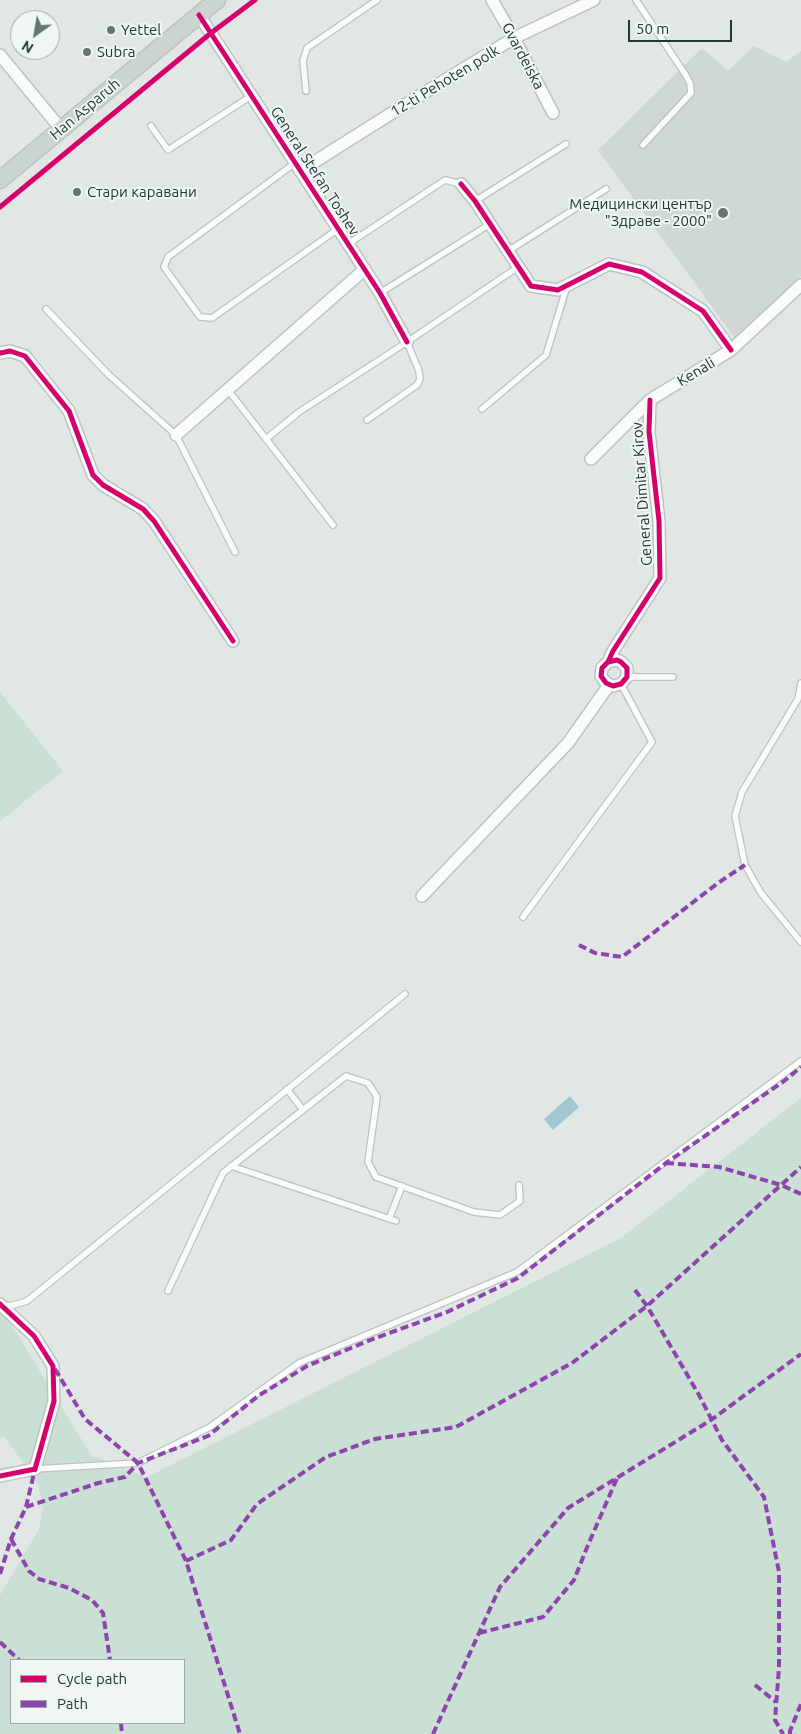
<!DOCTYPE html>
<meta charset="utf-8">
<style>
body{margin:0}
#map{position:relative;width:801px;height:1734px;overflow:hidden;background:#e1e7e5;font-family:Ubuntu,sans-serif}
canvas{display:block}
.legend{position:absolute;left:10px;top:1659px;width:175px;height:65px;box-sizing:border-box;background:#eff6f3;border:1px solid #9daaa7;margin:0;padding:6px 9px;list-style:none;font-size:15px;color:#213835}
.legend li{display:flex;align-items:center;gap:10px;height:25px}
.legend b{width:25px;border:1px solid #9daaa7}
.north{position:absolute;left:10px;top:10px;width:50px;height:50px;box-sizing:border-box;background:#eff6f3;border:1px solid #9daaa7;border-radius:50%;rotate:212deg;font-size:14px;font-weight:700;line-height:20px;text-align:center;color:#213835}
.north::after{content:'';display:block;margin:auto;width:18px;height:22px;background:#647573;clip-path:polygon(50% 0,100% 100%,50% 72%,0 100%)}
.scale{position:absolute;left:628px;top:20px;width:104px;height:22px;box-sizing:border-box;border:2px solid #213835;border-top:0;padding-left:6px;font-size:15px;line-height:18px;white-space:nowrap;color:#213835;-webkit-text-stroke:4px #eff6f3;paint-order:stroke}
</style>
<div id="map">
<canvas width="801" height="1734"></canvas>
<ul class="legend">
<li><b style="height:6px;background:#d6006c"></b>Cycle path</li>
<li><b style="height:6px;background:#8e44ad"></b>Path</li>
</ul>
<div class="north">N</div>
<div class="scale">50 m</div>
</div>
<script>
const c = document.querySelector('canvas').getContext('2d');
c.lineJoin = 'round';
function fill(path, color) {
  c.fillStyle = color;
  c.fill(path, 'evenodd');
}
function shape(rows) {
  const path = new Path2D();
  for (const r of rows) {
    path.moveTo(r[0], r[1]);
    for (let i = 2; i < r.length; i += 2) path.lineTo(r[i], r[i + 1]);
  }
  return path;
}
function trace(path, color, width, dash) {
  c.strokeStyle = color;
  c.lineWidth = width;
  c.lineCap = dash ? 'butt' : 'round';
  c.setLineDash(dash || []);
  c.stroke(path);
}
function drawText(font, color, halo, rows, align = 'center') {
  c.font = font + ' Ubuntu,sans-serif';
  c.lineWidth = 4;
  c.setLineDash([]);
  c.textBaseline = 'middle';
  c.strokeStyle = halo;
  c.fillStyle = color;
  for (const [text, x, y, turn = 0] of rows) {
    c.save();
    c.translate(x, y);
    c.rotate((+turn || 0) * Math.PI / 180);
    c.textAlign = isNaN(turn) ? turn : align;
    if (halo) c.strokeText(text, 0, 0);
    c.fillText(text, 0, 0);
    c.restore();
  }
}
const built = shape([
 [754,46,786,62,801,51,801,276,734,337,598,150,702,48,728,71]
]);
const green = shape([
 [0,692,63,771,0,821],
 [801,1098,801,1734,0,1734,0,1595,39,1529,43,1509,38,1484,4,1436,0,1437,0,1312,8,1319,91,1455,147,1477,621,1238],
 [11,1660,184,1660,184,1723,11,1723]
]);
const water = shape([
 [570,1096,579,1107,553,1130,544,1119]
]);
const service = shape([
 [636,0,685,74,690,83,691,93,643,145],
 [306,91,303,61,307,48,377,0],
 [151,126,168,150,251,96],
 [295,163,168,257,164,267,200,317,212,318,338,229],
 [475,201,566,144],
 [348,244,445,180,461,184],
 [508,251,606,189],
 [380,293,490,224],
 [46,309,109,375,176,435,235,552],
 [228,390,333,525],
 [482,409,546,355,567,286],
 [367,420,417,385,420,379,419,371,407,342],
 [266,439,299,412,407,342,518,267],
 [627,677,673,677],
 [801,683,798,699,742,792,735,816,745,865,761,893,801,942],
 [523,917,652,742,621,684],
 [287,1089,303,1110],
 [231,1166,396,1221],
 [389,1219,402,1186],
 [168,1291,223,1173,346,1076,368,1083,377,1097,368,1162,376,1177,474,1212,500,1215,520,1201,519,1185],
 [5,1305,10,1306,27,1301,405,994],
 [35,1469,138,1463,210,1427,299,1363,517,1272,801,1061]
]);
const minor = shape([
 [492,0,514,38,553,113],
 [199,15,380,293,407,342],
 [0,55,61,129],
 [300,171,411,101,514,38,594,0],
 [461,184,475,201,531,286,558,290,609,264,642,272,703,311,731,350],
 [0,353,10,351,25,356,69,411,93,475,103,485,143,509,154,521,233,641],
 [176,435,364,270],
 [591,459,650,400,731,350,801,285],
 [608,662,617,660,621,662,627,668,627,677,621,684,613,686,606,683,601,676,602,668,608,662,613,651,660,578,659,521,649,432,650,400],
 [422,896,568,743,609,685],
 [0,1304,34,1336,53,1366,54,1401,35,1469,0,1476]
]);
const primary = shape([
 [0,180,217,0]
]);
const quiet = shape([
 [579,945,595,953,622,957,718,883,745,865],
 [666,1163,719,1167,781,1185,801,1194],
 [635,1290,647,1306,660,1328,699,1395,722,1440,764,1497,779,1572,779,1667,775,1720,783,1734],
 [55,1369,85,1419,138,1463,186,1561,240,1734],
 [26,1507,98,1483,125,1477,138,1463,208,1436,258,1396,307,1366,373,1339,447,1312,518,1278,666,1163,784,1081,801,1067],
 [11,1539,29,1571,39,1579,69,1588,92,1600,103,1613,110,1660],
 [186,1561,231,1540,257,1504,326,1457,375,1439,456,1427,572,1363,647,1306,801,1167],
 [0,1574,11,1539,26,1507,35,1469],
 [479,1633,543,1617,574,1580,588,1545,618,1476],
 [0,1642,19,1660],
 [755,1685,776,1702],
 [121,1723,122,1734],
 [433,1734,500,1587,568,1508,711,1420,801,1354],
 [790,1734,790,1731,801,1704]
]);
const cycleway = shape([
 [199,15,380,293,407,342],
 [461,184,475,201,531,286,558,290,609,264,642,272,703,311,731,350],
 [0,207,211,33,255,0],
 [0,353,10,351,25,356,69,411,93,475,103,485,143,509,154,521,233,641],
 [608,662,617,660,621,662,627,668,627,677,621,684,613,686,606,683,601,676,602,668,608,662,613,651,660,578,659,521,649,432,650,400],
 [0,1304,34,1336,53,1366,54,1401,35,1469,0,1476]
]);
const markers = [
 [111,30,5,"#647573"],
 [87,52,5,"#647573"],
 [77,192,5,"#647573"],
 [723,213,6,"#647573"]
];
const poiNames = [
 ["Yettel",121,30],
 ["Subra",97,52],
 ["Стари каравани",87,192],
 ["Медицински център",712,204,"right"],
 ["\"Здраве - 2000\"",712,221,"right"]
];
const streetNames = [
 ["Gvardeiska",523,56,62],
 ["12-ti Pehoten polk",445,81,-31],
 ["Han Asparuh",85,109,-40],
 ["General Stefan Toshev",315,171,57],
 ["Kenali",696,372,-31],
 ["General Dimitar Kirov",642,494,-94]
];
fill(built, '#cfd8d5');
fill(green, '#cae0d4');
fill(water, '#a3c6d4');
trace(service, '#bec3c2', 8);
trace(minor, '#bec3c2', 14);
trace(primary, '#bcc3c2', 19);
trace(service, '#fafbfb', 5.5);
trace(minor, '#fafbfb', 11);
trace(primary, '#ccd4d2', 16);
trace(quiet, '#8e44ad', 4, [8, 4]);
trace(cycleway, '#d6006c', 5);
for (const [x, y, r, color] of markers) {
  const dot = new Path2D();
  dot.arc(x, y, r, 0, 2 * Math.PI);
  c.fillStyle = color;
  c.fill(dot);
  trace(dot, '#eff6f3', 2);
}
drawText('15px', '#213835', '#eff6f3', poiNames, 'left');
drawText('15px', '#213835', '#eff6f3', streetNames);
</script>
